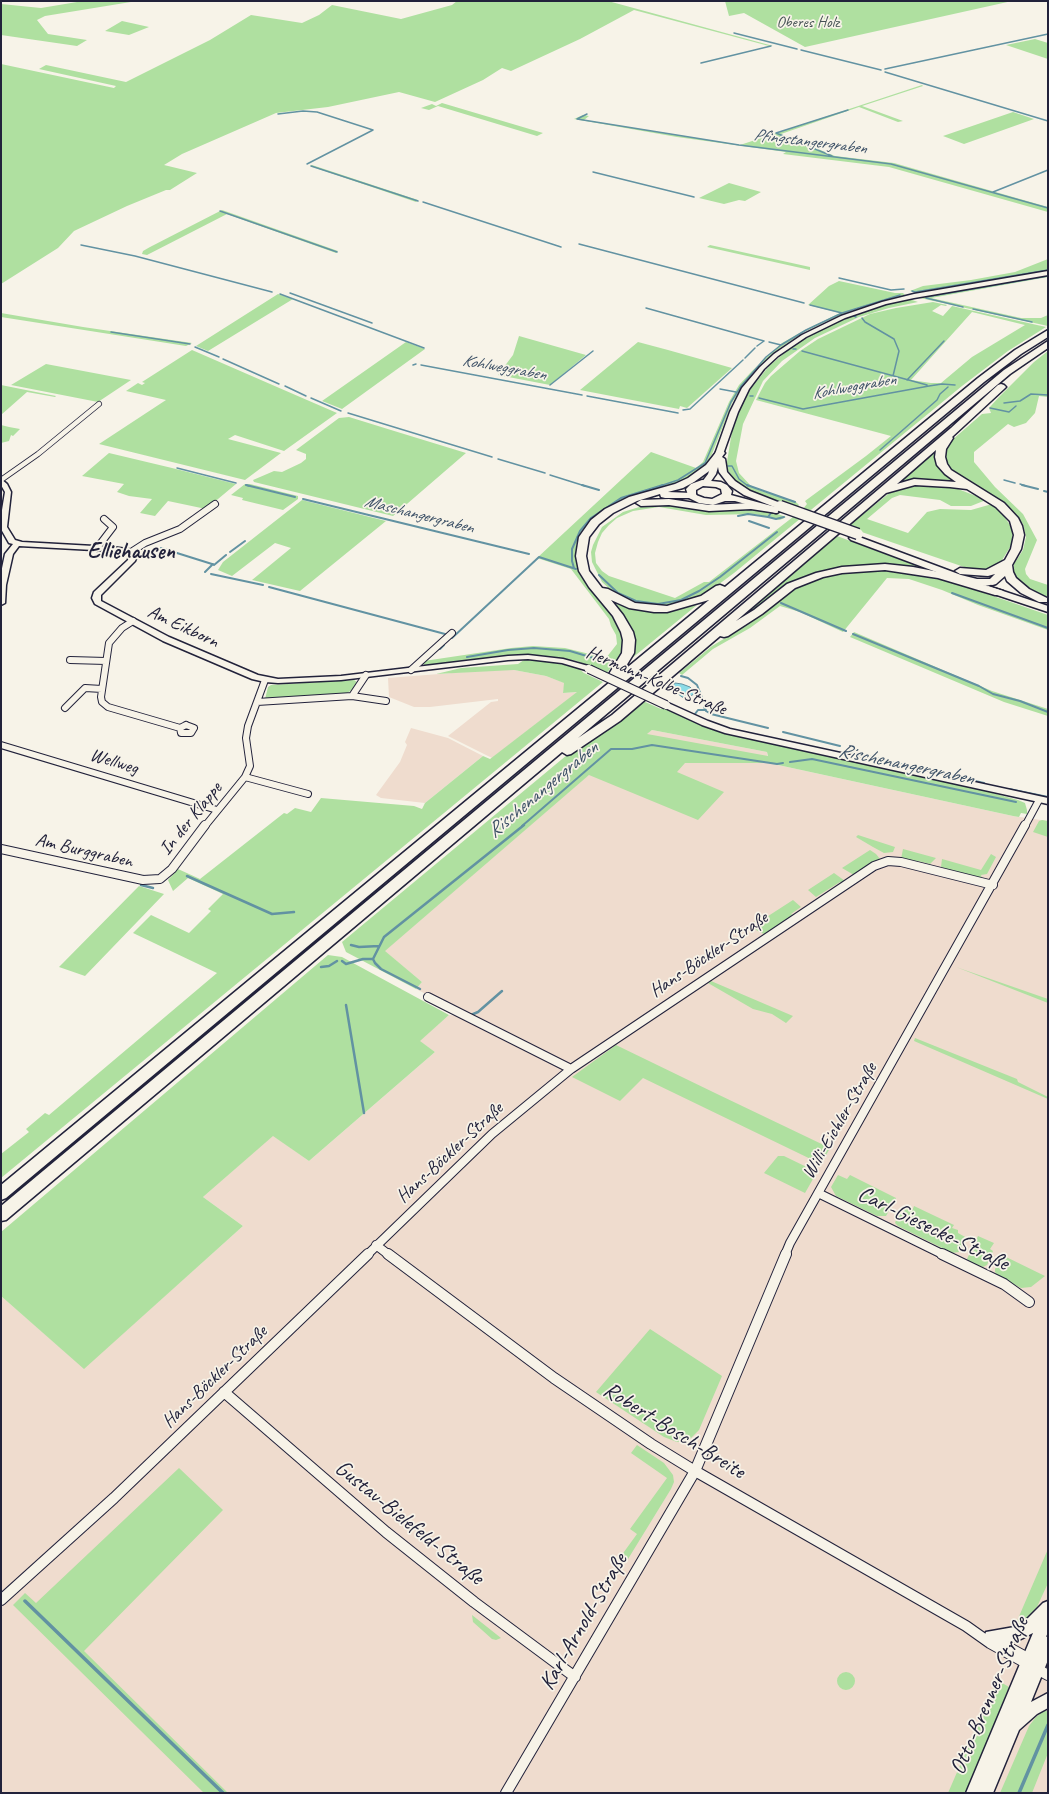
<!DOCTYPE html>
<meta charset="utf-8">
<style>
body{margin:0}
#map{position:relative;width:1049px;height:1794px;overflow:hidden;background:#f7f3e8;font-family:Caveat,sans-serif}
canvas{display:block}
.frame{position:absolute;inset:0;border:2px solid #22223b;pointer-events:none}
</style>
<div id="map">
<canvas width="1049" height="1794"></canvas>
<div class="frame"></div>
</div>
<script>
const c = document.querySelector('canvas').getContext('2d');
c.lineJoin = 'round';
function fill(path, color) {
  c.fillStyle = color;
  c.fill(path, 'evenodd');
}
function shape(rows) {
  const path = new Path2D();
  for (const r of rows) {
    if (r.length === 3) {
      path.moveTo(r[0] + r[2], r[1]);
      path.arc(r[0], r[1], r[2], 0, 2 * Math.PI);
      continue;
    }
    path.moveTo(r[0], r[1]);
    for (let i = 2; i < r.length; i += 2) path.lineTo(r[i], r[i + 1]);
  }
  return path;
}
function trace(path, color, width, dash) {
  c.strokeStyle = color;
  c.lineWidth = width;
  c.lineCap = dash ? 'butt' : 'round';
  c.setLineDash(dash || []);
  c.stroke(path);
}
function drawText(font, color, halo, rows, align = 'center') {
  c.font = font + ' Caveat,sans-serif';
  c.lineWidth = 3.5;
  c.setLineDash([]);
  c.textBaseline = 'middle';
  c.strokeStyle = halo;
  c.fillStyle = color;
  for (const [text, x, y, turn = 0] of rows) {
    c.save();
    c.translate(x, y);
    c.rotate((+turn || 0) * Math.PI / 180);
    c.textAlign = isNaN(turn) ? turn : align;
    if (halo) c.strokeText(text, 0, 0);
    c.fillText(text, 0, 0);
    c.restore();
  }
}
const built = shape([
 [490,670,514,670,546,676,565,683,563,693,578,692,492,758,448,736,491,702,498,701,498,699,430,707,414,707,389,697,388,678],
 [411,728,448,738,483,756,425,803,381,798,376,795,400,762,407,745,405,742],
 [652,730,767,752,769,763,1013,816,1048,821,1048,1793,1,1793,1,1296,84,1368,243,1226,203,1197,273,1135,309,1161,435,1052,419,1041,449,1015,471,1017,416,989,422,982,384,951,586,777]
]);
const green = shape([
 [83,1,137,1,45,16,37,20,48,34,87,40,77,46,1,35,1,4,41,8],
 [457,1,608,1,773,46,769,46,634,10,580,39,511,71,502,68,483,80,435,102,399,92,328,107,276,113,182,154,164,165,197,173,170,190,166,190,127,206,74,231,58,248,1,284,1,64,114,88,116,86,39,69,46,65,126,82,210,40,251,15,302,23,319,15,332,5,401,19,452,5],
 [725,1,1012,1,805,47,744,13,729,16],
 [122,21,149,27,129,35,105,31],
 [1035,39,1048,43,1048,59,1006,45],
 [922,85,923,86,862,106,903,121,898,122,859,107,781,134,835,156,894,163,1048,207,1048,212,889,167,783,154,786,152,677,137,574,119,583,115,589,116,584,120,740,145],
 [442,103,543,133,537,136,438,106,429,110,421,108,432,104,436,106],
 [1013,112,1034,119,964,144,943,136],
 [312,165,418,200,416,202,310,166],
 [729,183,761,192,745,201,739,200,724,204,699,198],
 [222,210,338,251,336,253,227,214,147,255,142,254,143,251,150,247],
 [710,245,810,267,810,270,707,247],
 [1048,259,1048,271,916,293,910,291,923,286,971,280,1015,272],
 [1048,274,1048,277,931,298,1021,318,1041,318,1048,315,1048,326,920,298,921,297],
 [839,281,895,293,903,293,905,295,853,310,834,318,804,332,780,348,754,371,742,387,732,403,712,454,704,467,687,479,676,484,637,495,615,504,589,521,579,536,576,546,576,561,579,570,586,583,616,619,625,642,623,652,606,674,577,661,539,655,515,655,426,666,422,663,424,661,511,648,533,646,565,648,606,658,617,644,616,635,611,626,609,619,571,569,537,558,651,452,696,468,703,462,729,402,739,385,752,371,782,343,805,330,840,313,808,305,829,286],
 [278,294,293,299,208,351,196,346],
 [909,299,918,302,889,308,859,317,815,338,782,361,763,381,743,424,736,461,739,473,750,485,761,491,795,501,799,505,797,508,762,497,740,486,726,468,733,425,745,396,769,366,793,346,828,326,863,311],
 [933,302,947,305,946,306,941,305,932,311,943,316,952,306,1046,327,1008,351,962,386,734,573,707,593,696,599,672,605,644,605,631,602,615,594,602,582,592,562,591,552,593,545,602,527,623,512,649,504,739,507,767,510,786,517,780,520,755,514,706,515,659,507,633,511,617,518,609,525,602,533,598,542,595,553,596,563,602,571,609,576,675,598,704,582,709,582,802,510,807,504,805,501,866,456,891,436,756,400,765,383,771,376,800,351,818,339,870,314,896,308],
 [972,312,1025,325,972,357,941,383,931,383,911,380],
 [1,313,83,327,192,343,186,346,1,317],
 [519,336,586,355,550,385,498,375,513,355],
 [406,342,425,349,342,409,322,401],
 [638,342,668,350,732,368,687,408,680,406,679,409,580,390],
 [192,350,277,387,337,413,284,451,235,435,228,439,281,453,245,480,99,444,166,400,126,391,138,383,142,385,145,383,142,382],
 [1048,351,1048,397,1039,396,1035,413,1026,423,1014,427,1008,424,974,452,974,462,995,487,1023,514,1037,540,1025,569,1026,574,1030,579,1048,585,1048,597,1033,592,1020,584,1013,574,1014,564,1023,550,1026,537,1023,524,1018,517,1006,504,971,484,952,471,948,466,945,451,951,441,982,414,991,413,989,408,999,397,1034,362],
 [46,364,131,380,98,402,11,385],
 [1,385,56,396,55,397,27,392,1,415],
 [349,417,391,430,466,453,393,516,254,482,253,480,274,471,282,472,301,463,306,459,306,454,296,450,339,418],
 [1,425,9,427,20,429,13,436,11,435,9,441,1,443],
 [109,453,172,468,236,484,206,509,168,501,155,516,140,513,152,499,129,496,117,492,124,484,82,476],
 [932,453,935,453,935,457,958,482,956,484,928,480,898,482],
 [245,484,250,484,298,496,298,499,283,510,242,500,243,498,231,495],
 [922,484,953,487,986,500,971,506,951,506,940,500,900,495,892,498,867,519,908,533,927,512,940,509,971,510,992,504,1001,511,1013,530,1012,544,999,565,985,571,970,569,847,527,892,491,907,486],
 [302,500,386,521,300,591,252,580,291,548,275,543,232,576,218,570,223,562],
 [837,536,920,567,920,569,866,565,824,571,765,602,740,621,730,624,788,578],
 [871,570,912,572,947,580,1048,615,1048,630,978,605,942,590,909,579,887,578,843,632,800,612,780,606,750,628,713,649,682,675,679,673,712,646,747,625,793,589,827,576],
 [609,601,628,608,651,612,670,611,697,605,631,659,634,647],
 [854,632,992,691,1048,709,1048,716,1004,702,850,637],
 [524,660,547,661,578,668,584,673,603,682,1,1178,1,1154,29,1132,26,1129,45,1113,49,1115,217,973,133,933,151,915,189,933,211,911,208,909,223,894,188,878,173,891,168,880,178,869,200,879,284,813,287,814,295,808,311,812,321,798,414,806,422,809,425,803,483,756,490,759,577,692,563,693,564,683,546,676,514,670,436,674,461,668,518,664],
 [354,680,357,682,353,689,346,694,265,699,268,687,271,685],
 [643,701,661,709,663,707,699,723,727,733,956,783,1018,800,1025,803,1027,810,1027,814,1021,813,1019,817,1013,816,769,763,685,763,677,772,724,792,698,820,589,775,385,951,422,982,416,989,346,952,342,942,573,750],
 [652,730,767,752,768,756,647,734],
 [1042,820,1048,821,1048,837,1033,832,1039,821],
 [858,835,895,847,893,852,884,853,873,847,856,837],
 [903,849,936,858,930,864,918,861,918,863,901,859],
 [870,850,876,854,880,859,854,875,842,868],
 [991,854,996,857,987,874,981,875,982,878,973,878,941,867,942,859,981,870],
 [834,873,845,881,842,883,840,882,816,897,808,890],
 [139,886,164,894,85,976,59,967],
 [793,900,801,907,791,914,793,915,764,934,752,928,757,924,754,922,760,918,762,920],
 [328,955,342,957,449,1015,420,1041,435,1052,309,1161,273,1136,203,1197,243,1226,84,1369,1,1296,1,1232],
 [956,967,1048,999,1048,1003],
 [711,981,793,1016,786,1023,772,1014,753,1009,708,983],
 [915,1038,1017,1079,1018,1082,1048,1097,1048,1099,914,1041],
 [616,1045,715,1093,830,1148,821,1164,643,1078,620,1101,572,1077],
 [778,1156,784,1156,817,1172,805,1193,764,1173],
 [838,1175,847,1179,850,1175,896,1198,886,1216,877,1216,836,1196,831,1187],
 [914,1206,954,1225,952,1228,958,1230,958,1233,967,1238,959,1252,952,1253,898,1226,895,1223,896,1220,904,1207,912,1211],
 [978,1236,994,1243,990,1249,993,1251,987,1265,983,1267,970,1262,967,1259],
 [1002,1255,1045,1276,1031,1287,1021,1288,998,1276,995,1272,995,1269],
 [650,1329,722,1376,699,1430,689,1440,677,1442,664,1437,596,1392],
 [637,1445,664,1463,673,1475,674,1482,671,1489,628,1559,621,1556,637,1534,630,1529,667,1478,631,1453],
 [179,1468,223,1510,84,1651,228,1793,204,1793,13,1605,25,1593,36,1603],
 [1048,1549,1048,1583,1037,1607,1020,1625,1017,1621],
 [472,1615,501,1638,496,1640,492,1639,473,1622],
 [846,1681,9],
 [997,1680,1009,1687,966,1793,948,1793],
 [1045,1710,1048,1712,1048,1753,1032,1793,1000,1793,1029,1726,1036,1717]
]);
const water = shape([
 [675,683,682,684,690,687,694,691,694,694,687,698,682,697,671,688,675,683]
]);
const streamFar3 = shape([
 [734,33,797,49],
 [801,50,881,70],
 [701,63,771,46],
 [885,69,1048,34],
 [885,72,1048,121],
 [278,114,303,111,317,112,373,130,307,164],
 [587,114,577,119,739,145,891,164,1048,208],
 [832,156,776,133,848,110],
 [311,166,418,201],
 [593,172,694,197],
 [993,192,1048,170],
 [423,202,561,247],
 [220,211,337,252],
 [579,244,804,303],
 [81,245,135,256,272,292],
 [839,278,891,290,904,289],
 [912,291,915,292,1048,270],
 [290,293,372,323],
 [280,294,424,348],
 [926,297,1048,276],
 [926,298,963,307],
 [810,305,842,313],
 [646,308,764,341],
 [973,309,1032,322],
 [854,316,856,317],
 [862,318,865,322,894,339,899,351,893,376],
 [111,332,190,344],
 [769,342,781,345],
 [757,346,764,341],
 [195,347,219,357],
 [793,349,796,349],
 [802,351,927,385],
 [745,358,755,348],
 [223,359,279,384],
 [413,365,416,364],
 [421,365,582,395],
 [907,380,944,341],
 [550,385,593,351],
 [285,386,306,396],
 [720,389,736,392],
 [587,396,678,413],
 [750,396,753,396],
 [311,398,341,411],
 [759,398,803,409,929,386,942,384,955,385],
 [1004,403,1020,401,1031,394,1048,395],
 [990,408,1009,412,1016,406],
 [683,410,690,409,743,360],
 [348,413,492,457],
 [880,450,937,400,940,394,948,387],
 [498,459,545,473],
 [728,466,732,466,739,479,748,486],
 [177,468,236,483],
 [550,475,585,486],
 [1004,480,1015,483],
 [1020,484,1026,486],
 [246,485,249,486],
 [660,486,678,480,705,463,731,402,741,386,766,357,781,345,806,330,842,313,900,295]
]);
const streamFar2 = shape([
 [246,485,295,497],
 [582,485,599,490],
 [747,485,795,502],
 [1022,485,1038,489],
 [1044,491,1048,492],
 [303,499,529,554],
 [738,516,748,514,768,517,771,513],
 [768,517,776,519,784,517],
 [749,521,769,528],
 [161,548,212,564],
 [230,552,245,541],
 [214,565,226,555],
 [574,568,572,561,572,549,580,531,591,518,621,498,663,485],
 [205,572,213,564],
 [211,574,263,585],
 [599,575,618,593,636,601,658,604,681,600,699,591,720,577,777,532],
 [269,587,445,634],
 [952,593,1048,628],
 [781,603,846,631],
 [853,634,979,686,993,694,1020,701,1048,712],
 [452,638,539,557,576,569],
 [440,649,444,645],
 [467,657,508,650,534,648,570,651,600,660],
 [681,676,688,678,697,685,703,700],
 [663,688,672,687],
 [704,707,706,711,711,714,768,728],
 [695,714,698,710,706,710],
 [783,732,840,746],
 [847,751,925,770],
 [790,762,812,759,1016,802],
 [935,772,984,783],
 [1009,789,1048,797],
 [522,826,611,749,632,749,652,745,777,764,783,763]
]);
const streamFar1 = shape([
 [187,876,272,914,294,912],
 [141,885,153,888],
 [351,945,359,947,379,946],
 [342,961,346,964,363,959,373,959],
 [321,967,329,966,337,961],
 [420,989,381,969,375,963,373,959,384,937,524,825],
 [346,1005,364,1113],
 [469,1014,471,1015,478,1012,502,991]
]);
const stream = shape([
 [25,1601,223,1793],
 [1019,1793,1048,1725]
]);
const minorFar3 = shape([
 [1,480,38,454,99,404]
]);
const minorFar2 = shape([
 [97,548,113,527,104,519],
 [131,552,145,543,180,529,215,504],
 [133,621,122,628,109,643,101,697,102,702,108,707,180,728],
 [70,660,106,661],
 [411,670,452,633],
 [352,696,386,701],
 [257,702,352,696,366,675],
 [65,708,85,688,102,689],
 [186,725,194,728,191,733,181,733,180,728,186,725],
 [1,745,217,810],
 [245,777,308,794],
 [205,826,245,777,250,766,246,738,248,726,265,680],
 [1025,826,1039,800]
]);
const minorFar1 = shape([
 [1,849,143,880,160,879,172,869,205,825],
 [428,997,571,1069],
 [818,1193,944,1255],
 [376,1245,389,1255],
 [367,1255,492,1134,571,1069,874,866,888,861,901,862,993,885],
 [785,1255,790,1243,1025,825]
]);
const minor = shape([
 [388,1254,554,1378,651,1444,695,1471,966,1626,990,1643,1048,1675],
 [942,1254,1004,1284,1029,1302],
 [224,1392,386,1532,474,1602,575,1677],
 [1,1600,114,1498,368,1254],
 [993,1639,1031,1660],
 [506,1793,695,1471,786,1254]
]);
const tertiary = shape([
 [1,479,7,484,11,492,7,527,15,540,22,542,112,547,134,550,137,556,135,561,101,595,101,601,169,637,258,675,278,679,341,676,508,656,528,655,563,659,592,667,593,669,589,671,562,663,528,659,508,660,341,680,278,683,265,682,252,679,163,641,95,604,92,598,94,592,128,560,129,556,128,554,112,551,19,546,13,554,6,585,5,603,1,605,1,573,5,554,13,544,9,543,1,529,1,516,5,492,1,485,1,479],
 [666,702,708,721,730,729,1048,798,1048,804,725,733,702,725,663,707,662,705,666,702]
]);
const secondary = shape([
 [1048,271,1048,275,914,298,886,304,845,318,806,337,778,356,764,369,749,389,738,412,722,457,725,459,727,472,735,481,750,491,783,504,783,508,777,508,744,495,729,485,719,472,718,467,716,474,709,484,706,484,702,482,708,474,730,412,742,388,760,367,774,354,802,335,841,316,882,302,914,294,1048,271],
 [1048,1601,1048,1632,1046,1637,1048,1636,1048,1660,1031,1702,1048,1693,1048,1708,1037,1714,1019,1730,993,1793,966,1793,1033,1633,1017,1641,991,1644,986,1642,984,1637,986,1632,1020,1626,1043,1603,1048,1601]
]);
const primary = shape([
 [702,480,721,482,727,485,732,491,731,495,779,508,781,510,776,513,735,501,725,501,713,505,699,503,689,498,686,489,691,484,702,480],
 [703,486,716,487,721,489,722,494,712,499,704,498,696,495,696,490,703,486],
 [854,535,961,575,977,579,992,579,997,582,995,584,985,586,955,579,851,540,849,538,854,535]
]);
const trunk = shape([
 [988,586,1048,606,1048,612,985,591,983,589,988,586]
]);
const motorway = shape([
 [1048,330,1048,337,1021,354,984,382,6,1198,1,1200,1,1185,610,682,606,679,622,653,623,640,621,632,613,616,589,587,579,571,576,556,579,537,591,520,605,509,629,497,675,484,688,478,706,465,717,451,723,451,725,453,712,469,694,482,683,488,668,492,692,493,696,494,697,496,696,498,665,498,661,497,660,494,637,501,613,513,599,524,589,537,586,556,589,571,602,588,608,589,635,603,667,606,701,596,716,586,720,585,725,587,978,378,1015,350,1048,330],
 [611,600,629,608,654,612,667,612,709,600,623,671,634,653,635,640,633,632,623,615,611,600],
 [1048,341,1048,348,1010,374,578,738,612,715,951,428,998,385,1001,384,1004,385,1006,387,1004,389,952,437,953,438,946,449,945,457,947,464,951,470,1004,503,1018,518,1022,526,1024,535,1021,549,1012,565,1013,572,1016,578,1029,589,1047,598,1047,602,1039,602,1021,593,1007,581,1005,576,996,584,992,585,987,582,995,574,988,576,960,574,955,571,960,568,986,570,1005,560,1011,549,1014,535,1010,521,996,507,967,489,950,487,915,485,886,493,736,621,754,610,787,584,816,573,842,567,885,564,913,567,944,573,1003,591,1004,593,1003,595,995,595,938,578,885,570,842,573,823,577,795,588,762,614,728,636,724,637,720,636,620,721,571,754,567,755,562,752,6,1220,1,1221,1,1206,1004,370,1048,341],
 [936,450,935,457,937,465,945,474,956,482,914,479,897,484,936,450],
 [669,499,709,505,751,503,777,507,782,510,777,513,751,509,709,511,669,505,641,506,636,503,641,500,669,499]
]);
const tertiaryBridge = shape([
 [589,669,666,705]
]);
const primaryBridge = shape([
 [780,506,858,534]
]);
const farParknames = [
 ["Oberes Holz",808,23]
];
const farWaternames = [
 ["Pfingstangergraben",810,142,7],
 ["Kohlweggraben",504,368,10],
 ["Kohlweggraben",854,387,-10],
 ["Maschangergraben",419,515,14]
];
const streetNames = [
 ["Am Eikborn",183,627,25],
 ["Hermann-Kolbe-Straße",656,681,23],
 ["Wellweg",114,762,17],
 ["In der Klappe",191,819,-51],
 ["Am Burggraben",84,851,13],
 ["Hans-Böckler-Straße",709,955,-34],
 ["Willi-Eichler-Straße",840,1121,-60],
 ["Hans-Böckler-Straße",450,1153,-43],
 ["Hans-Böckler-Straße",215,1377,-44]
];
const waterNames = [
 ["Rischenangergraben",906,765,12],
 ["Rischenangergraben",543,790,-40]
];
const districtNames = [
 ["Elliehausen",131,552]
];
const nearStreetnames = [
 ["Carl-Giesecke-Straße",933,1229,26],
 ["Robert-Bosch-Breite",674,1431,32],
 ["Gustav-Bielefeld-Straße",409,1523,39],
 ["Karl-Arnold-Straße",584,1622,-60],
 ["Otto-Brenner-Straße",990,1696,-67]
];
fill(built, '#efdcce');
fill(green, '#afe0a0');
fill(water, '#8cdce7');
trace(water, '#6292a2', 1);
trace(streamFar3, '#6292a2', 1.5);
trace(streamFar2, '#6292a2', 2);
trace(streamFar1, '#6292a2', 2.5);
trace(stream, '#6292a2', 3.5);
trace(minorFar3, '#22223b', 6);
trace(minorFar2, '#22223b', 8);
trace(minorFar1, '#22223b', 10);
trace(minor, '#22223b', 12);
trace(tertiary, '#22223b', 3);
trace(secondary, '#22223b', 3);
trace(primary, '#22223b', 3);
trace(trunk, '#22223b', 3);
trace(motorway, '#22223b', 3);
trace(minorFar3, '#f7f3e8', 4.5);
trace(minorFar2, '#f7f3e8', 6);
trace(minorFar1, '#f7f3e8', 8);
trace(minor, '#f7f3e8', 10);
fill(tertiary, '#f7f3e8');
fill(secondary, '#f7f3e8');
fill(primary, '#f7f3e8');
fill(trunk, '#f7f3e8');
fill(motorway, '#f7f3e8');
trace(tertiaryBridge, '#22223b', 10, []);
trace(primaryBridge, '#22223b', 13, []);
trace(tertiaryBridge, '#f7f3e8', 8);
trace(primaryBridge, '#f7f3e8', 10);
drawText('16px', '#455254', '#f7f3e8', farParknames);
drawText('italic 17px', '#3c5066', '#f7f3e8', farWaternames);
drawText('19px', '#22223b', '#f7f3e8', streetNames);
drawText('italic 20px', '#3c5066', '#f7f3e8', waterNames);
drawText('bold 23px', '#22223b', '#f7f3e8', districtNames);
drawText('23px', '#22223b', '#f7f3e8', nearStreetnames);
</script>
